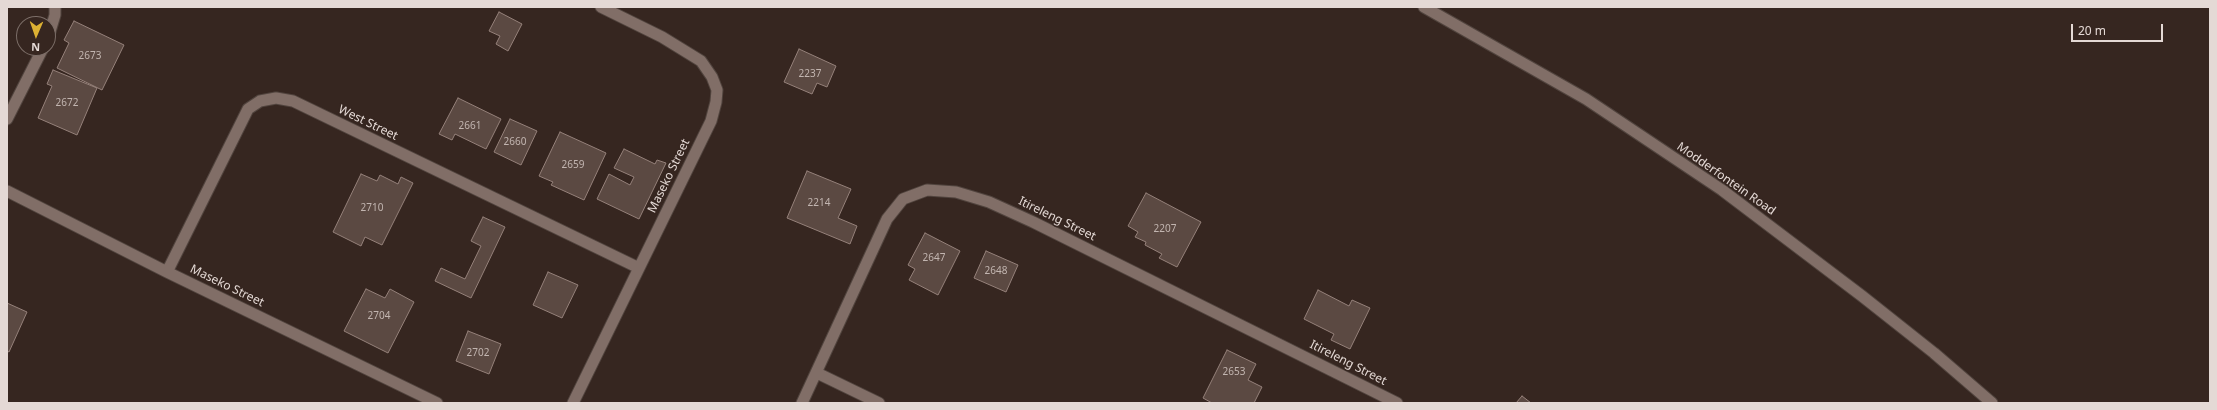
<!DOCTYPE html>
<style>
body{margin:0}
#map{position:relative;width:2217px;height:410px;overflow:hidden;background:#362620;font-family:"Noto Sans",sans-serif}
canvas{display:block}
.frame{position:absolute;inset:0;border:8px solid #e4d9d5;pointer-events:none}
.north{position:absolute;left:16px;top:16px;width:40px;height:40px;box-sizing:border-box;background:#362620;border:1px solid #7c6e68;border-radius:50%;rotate:182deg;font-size:11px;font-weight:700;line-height:16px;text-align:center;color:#e4d9d5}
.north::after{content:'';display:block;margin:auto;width:14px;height:18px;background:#ddb133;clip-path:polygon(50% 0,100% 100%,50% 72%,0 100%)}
.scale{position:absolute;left:2071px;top:24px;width:92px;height:18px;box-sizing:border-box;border:2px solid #e4d9d5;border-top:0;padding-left:5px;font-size:12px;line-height:14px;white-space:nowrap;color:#e4d9d5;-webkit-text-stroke:3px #362620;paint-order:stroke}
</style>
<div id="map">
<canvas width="2217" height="410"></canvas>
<div class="frame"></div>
<div class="north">N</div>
<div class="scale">20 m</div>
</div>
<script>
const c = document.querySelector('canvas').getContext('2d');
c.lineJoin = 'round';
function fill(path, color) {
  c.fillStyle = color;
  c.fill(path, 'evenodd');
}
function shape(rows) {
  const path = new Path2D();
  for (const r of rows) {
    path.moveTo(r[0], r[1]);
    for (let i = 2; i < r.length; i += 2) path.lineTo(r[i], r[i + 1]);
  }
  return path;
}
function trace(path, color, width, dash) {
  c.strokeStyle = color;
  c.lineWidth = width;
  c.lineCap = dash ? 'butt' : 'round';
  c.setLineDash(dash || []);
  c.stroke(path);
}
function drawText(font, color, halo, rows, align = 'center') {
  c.font = font + ' "Noto Sans",sans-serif';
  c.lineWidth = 3;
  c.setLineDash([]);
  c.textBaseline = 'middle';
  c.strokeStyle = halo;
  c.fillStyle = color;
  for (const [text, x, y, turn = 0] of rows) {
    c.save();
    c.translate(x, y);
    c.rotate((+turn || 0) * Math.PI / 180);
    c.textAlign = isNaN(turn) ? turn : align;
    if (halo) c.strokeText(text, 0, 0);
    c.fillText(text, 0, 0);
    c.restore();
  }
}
const building = shape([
 [499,12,522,24,508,51,496,44,500,36,489,31,499,12],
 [74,21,124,45,102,90,57,68,69,43,64,40,74,21],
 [799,49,836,66,827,87,817,83,812,94,784,82,799,49],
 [53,70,97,88,77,135,38,118,52,86,47,84,53,70],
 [458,98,501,119,486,149,455,134,452,140,439,134,458,98],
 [510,119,537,131,521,165,494,152,510,119],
 [560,132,606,153,584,200,551,185,553,182,539,176,560,132],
 [624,149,655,164,657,160,666,163,639,219,597,199,609,174,630,185,634,177,614,168,624,149],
 [807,171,851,189,838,218,857,226,850,244,787,218,807,171],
 [361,174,377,181,380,175,398,184,401,177,413,183,382,245,365,237,361,246,333,232,361,174],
 [1146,193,1201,222,1177,267,1159,258,1162,254,1145,245,1146,242,1135,237,1138,232,1128,226,1146,193],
 [483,217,505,227,471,298,435,281,441,268,465,279,481,246,471,241,483,217],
 [925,233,960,251,938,295,909,280,915,269,908,265,925,233],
 [986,251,1018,265,1006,292,974,278,986,251],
 [548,272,578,285,562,318,533,305,548,272],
 [366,289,385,298,390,289,414,302,388,353,344,331,366,289],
 [1318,290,1349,306,1352,300,1370,308,1350,349,1331,340,1334,334,1304,319,1318,290],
 [7,303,27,312,9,352,7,351,7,303],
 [468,331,501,344,489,374,456,361,468,331],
 [1227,350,1256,364,1248,380,1262,387,1254,403,1212,403,1203,398,1227,350],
 [1522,396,1531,403,1516,403,1522,396]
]);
const minor = shape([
 [48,38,55,15,55,7],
 [7,119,43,48],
 [7,191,167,272,437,403],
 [167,272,248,109,260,101,276,98,293,101,639,268],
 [817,373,879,403],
 [573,403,711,121,716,102,717,90,712,77,701,61,662,37,601,7],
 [802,403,887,219,903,199,927,190,956,192,989,202,1033,222,1397,403]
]);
const secondary = shape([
 [1424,7,1586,99,1722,190,1862,296,1934,353,1992,403]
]);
const numberNames = [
 ["2673",90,56],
 ["2237",810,74],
 ["2672",67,103],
 ["2661",470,126],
 ["2660",515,142],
 ["2659",573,165],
 ["2214",819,203],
 ["2710",372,208],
 ["2207",1165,229],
 ["2647",934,258],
 ["2648",996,271],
 ["2704",379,316],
 ["2702",478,353],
 ["2653",1234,372]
];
const streetNames = [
 ["West Street",368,123,26],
 ["Maseko Street",669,176,-64],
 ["Modderfontein Road",1726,179,35],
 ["Itireleng Street",1057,219,26],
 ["Maseko Street",227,286,26],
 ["Itireleng Street",1348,363,27]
];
fill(building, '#5b4942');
trace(building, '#95817a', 1);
trace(minor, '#51443e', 13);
trace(secondary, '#51443e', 13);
trace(minor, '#816e67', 11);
trace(secondary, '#816e67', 11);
drawText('10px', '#c2b5b0', null, numberNames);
drawText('12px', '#e4d9d5', '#362620', streetNames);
</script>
